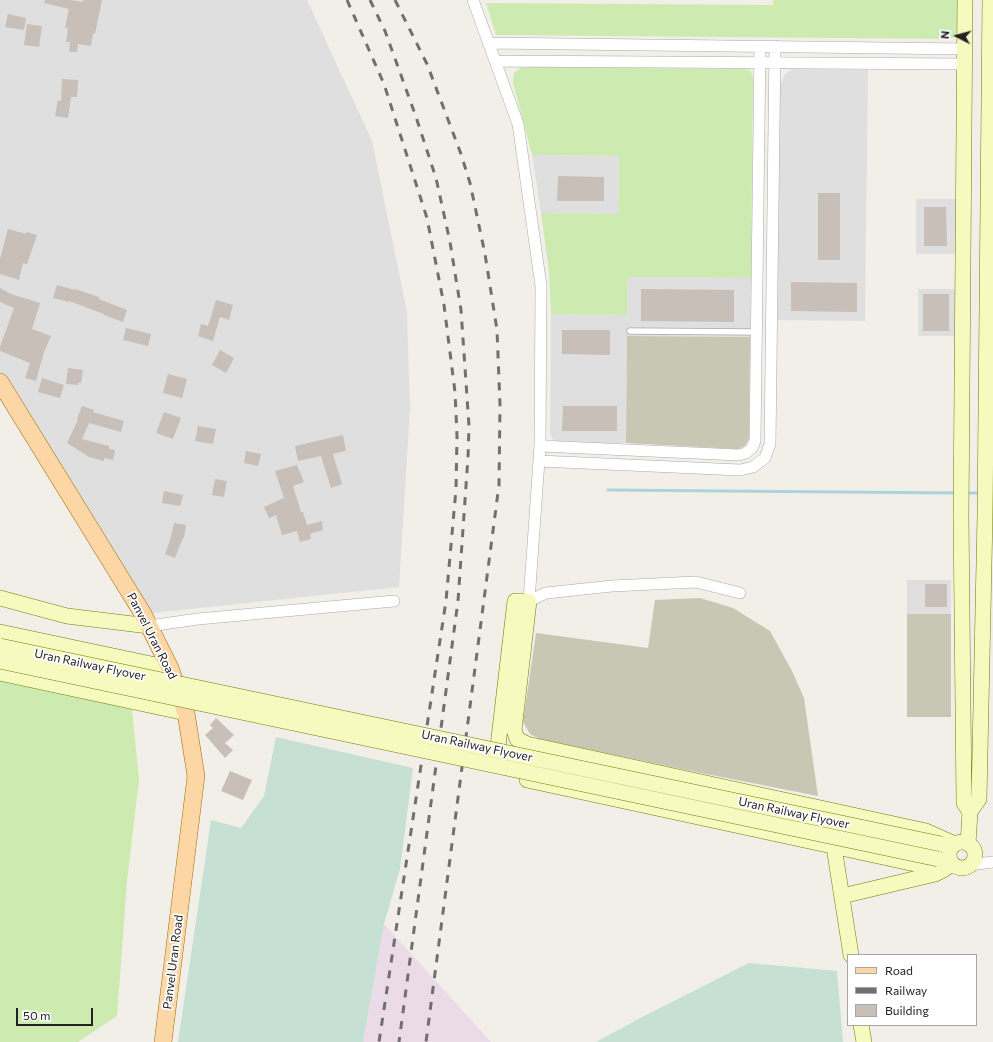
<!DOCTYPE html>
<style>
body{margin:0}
#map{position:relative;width:993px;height:1042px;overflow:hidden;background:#f2efe9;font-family:Commissioner,sans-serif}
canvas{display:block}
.legend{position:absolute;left:847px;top:954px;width:130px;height:72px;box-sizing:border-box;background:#fff;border:1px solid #a7a7a7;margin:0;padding:5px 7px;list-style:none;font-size:12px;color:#222}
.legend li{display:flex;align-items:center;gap:8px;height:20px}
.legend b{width:20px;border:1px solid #a7a7a7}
.north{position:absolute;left:937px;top:16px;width:40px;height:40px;-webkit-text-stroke:3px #fff;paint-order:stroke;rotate:276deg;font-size:11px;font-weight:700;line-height:16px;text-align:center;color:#222}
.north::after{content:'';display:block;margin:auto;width:14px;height:18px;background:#222;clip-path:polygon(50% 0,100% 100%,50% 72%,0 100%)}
.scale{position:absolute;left:16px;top:1008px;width:77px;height:18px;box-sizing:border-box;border:2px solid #222;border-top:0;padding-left:5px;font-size:12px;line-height:14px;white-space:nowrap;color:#222;-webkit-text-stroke:3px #fff;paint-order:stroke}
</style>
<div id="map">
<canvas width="993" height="1042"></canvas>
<ul class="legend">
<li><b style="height:5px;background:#fcd6a4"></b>Road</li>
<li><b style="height:5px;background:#707070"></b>Railway</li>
<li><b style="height:11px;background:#c7bfb8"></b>Building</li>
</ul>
<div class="north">N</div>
<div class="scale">50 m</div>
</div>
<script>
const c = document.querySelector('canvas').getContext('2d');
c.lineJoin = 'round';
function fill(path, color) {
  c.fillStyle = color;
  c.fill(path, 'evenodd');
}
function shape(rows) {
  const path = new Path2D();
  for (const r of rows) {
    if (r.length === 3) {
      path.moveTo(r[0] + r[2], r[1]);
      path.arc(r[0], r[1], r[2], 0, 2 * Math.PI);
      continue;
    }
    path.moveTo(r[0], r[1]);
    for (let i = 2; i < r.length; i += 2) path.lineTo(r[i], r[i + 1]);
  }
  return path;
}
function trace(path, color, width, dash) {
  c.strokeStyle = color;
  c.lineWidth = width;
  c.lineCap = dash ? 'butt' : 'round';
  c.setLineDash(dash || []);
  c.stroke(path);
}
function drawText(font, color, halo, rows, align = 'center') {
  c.font = font + ' Commissioner,sans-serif';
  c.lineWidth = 3.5;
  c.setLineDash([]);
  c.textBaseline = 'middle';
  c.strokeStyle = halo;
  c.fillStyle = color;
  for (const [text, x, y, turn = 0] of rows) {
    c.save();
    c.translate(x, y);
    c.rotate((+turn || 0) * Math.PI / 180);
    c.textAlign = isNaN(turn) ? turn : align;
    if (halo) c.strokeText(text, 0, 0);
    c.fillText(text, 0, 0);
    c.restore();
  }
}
const residential = shape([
 [0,0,307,0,372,141,407,312,410,409,399,587,143,614,0,384],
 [793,69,868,70,865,321,777,320,780,85,785,74],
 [532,155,619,156,618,214,541,213],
 [916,199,957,199,957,254,916,254],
 [628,277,751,278,750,337,627,336,626,443,561,443,552,439,550,432,551,314,627,315],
 [918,289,956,289,956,336,918,336],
 [907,580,951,580,951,614,907,614]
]);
const industrial = shape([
 [384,924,491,1042,363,1042]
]);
const construction = shape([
 [627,336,750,337,749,439,745,446,738,449,626,443],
 [700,598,733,608,770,631,792,671,804,698,818,796,686,770,540,739,530,734,523,722,536,633,648,648,655,600],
 [907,614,951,614,951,717,907,717]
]);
const grass = shape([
 [773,0,959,0,959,28,956,37,948,39,496,35,486,3,773,5],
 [530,67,745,69,751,71,753,78,751,278,628,277,627,315,551,314,549,272,541,213,618,214,619,156,532,155,513,83,514,73,520,68],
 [0,679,132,708,139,780,127,881,117,1016,78,1042,0,1042]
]);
const wetland = shape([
 [276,737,413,768,400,869,384,924,363,1042,178,1042,211,820,241,828,264,796],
 [749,963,837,971,843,1042,596,1042,644,1016]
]);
const stream = shape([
 [608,490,958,493],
 [965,493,982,493]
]);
const building = shape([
 [45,0,70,0,83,2,83,0,102,0,95,34,93,33,91,46,78,44,77,52,69,52,70,42,66,42,68,28,65,28,69,9,44,3],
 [8,14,26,18,24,30,5,27],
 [27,24,42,26,39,47,24,45],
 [62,79,78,80,77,97,71,97,68,118,55,116,58,100,61,101],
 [558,176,604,177,604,201,557,201],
 [818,193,840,193,840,260,818,260],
 [924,207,946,207,947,246,924,246],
 [8,229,26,234,26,232,37,235,27,264,23,263,19,280,0,274,0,259],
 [791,282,857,283,857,312,791,311],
 [57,285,75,290,75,289,99,297,99,299,127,310,123,322,104,315,104,314,69,301,69,302,53,298],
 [0,288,11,294,40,303,32,329,51,336,44,352,36,381,25,378,30,363,0,351,0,347,14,308,0,302],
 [641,289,734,290,734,322,641,321],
 [923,294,949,294,949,331,923,331],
 [216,300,233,305,229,320,220,317,213,341,198,336,201,324,208,326],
 [126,328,151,334,148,346,123,340],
 [562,330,610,330,610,355,562,354],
 [220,350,234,358,226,373,212,365],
 [68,368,83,370,81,383,78,383,78,385,66,384],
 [168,374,187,379,182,398,163,393],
 [42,378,64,385,60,398,38,392],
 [82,406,94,410,93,412,124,421,121,432,89,423,82,439,109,446,109,449,115,450,113,460,104,458,104,461,89,457,67,443,78,420,77,419],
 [563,406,617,406,617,431,562,431],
 [164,412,181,418,173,439,156,433],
 [198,426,216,429,213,444,195,441],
 [343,435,346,451,333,454,342,484,331,488,321,456,298,461,295,446],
 [246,451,261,454,258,466,244,463],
 [297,465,304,482,293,486,301,512,303,512,307,525,322,521,323,530,310,534,311,539,300,542,297,531,282,535,276,515,269,518,264,507,284,498,275,471],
 [215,479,227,481,224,497,212,495],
 [164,491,183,495,180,506,162,503],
 [174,523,186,525,184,538,183,538,175,558,165,554,170,540],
 [925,584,947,584,947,607,925,607],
 [216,718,234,735,225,743,233,750,225,758,205,735,213,728,210,725],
 [230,771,252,780,243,800,221,791]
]);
const lane = shape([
 [630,331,756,332]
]);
const street = shape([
 [473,0,518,124,541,286,540,446,529,601,546,593,612,586,696,582,740,593],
 [488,43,965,49],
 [495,61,965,64],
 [540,446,739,455,746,453,752,448,755,441,760,46],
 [539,461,740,470,753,467,765,458,770,444,775,46],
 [149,626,198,619,394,601],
 [970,865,993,862]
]);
const secondary = shape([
 [965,0,961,516,964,803,970,812],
 [0,598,67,616,149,626],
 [0,632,170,668],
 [0,673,186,713],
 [496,763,515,601,529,601,514,730,517,739,527,744,926,831,955,844],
 [527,780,943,870],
 [962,855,13],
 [968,844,970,812,979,799,985,516,990,0],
 [834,847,851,955],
 [842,896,935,874,943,870,952,864],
 [861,1025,864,1042]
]);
const primary = shape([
 [0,382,143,614,170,668,186,713,196,776,163,1042]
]);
const rail = shape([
 [347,0,384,84,427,218,444,305,455,392,457,436,456,489,446,601,379,1042],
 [370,0,385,31,415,114,436,178,450,242,461,310,469,426,468,457,458,601,399,1042],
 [395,0,427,64,461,154,470,183,485,254,497,330,500,405,499,485,426,1042]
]);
const secondaryBridge = shape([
 [0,646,941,844],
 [0,661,938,859]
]);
const streetNames = [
 ["Panvel Uran Road",152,636,63],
 ["Uran Railway Flyover",90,665,12],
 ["Uran Railway Flyover",477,746,12],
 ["Uran Railway Flyover",794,813,12],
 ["Panvel Uran Road",173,962,-83]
];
fill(residential, '#e0dfdf');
fill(industrial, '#ebdbe8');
fill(construction, '#c7c7b4');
fill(grass, '#cdebb0');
fill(wetland, '#c6e0d4');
trace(stream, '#aad3df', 3);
fill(building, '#c7bfb8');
trace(lane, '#a9a9a9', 7);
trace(street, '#a9a9a9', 12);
trace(secondary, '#707d05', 16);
trace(primary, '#a06b00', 18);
trace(lane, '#fff', 5.5);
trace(street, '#fff', 11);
trace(secondary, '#f7fabf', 15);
trace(primary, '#fcd6a4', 17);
trace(rail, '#707070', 3, [8, 8]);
trace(secondaryBridge, '#707d05', 16, []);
trace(secondaryBridge, '#f7fabf', 15);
drawText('12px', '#222', '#fff', streetNames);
</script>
